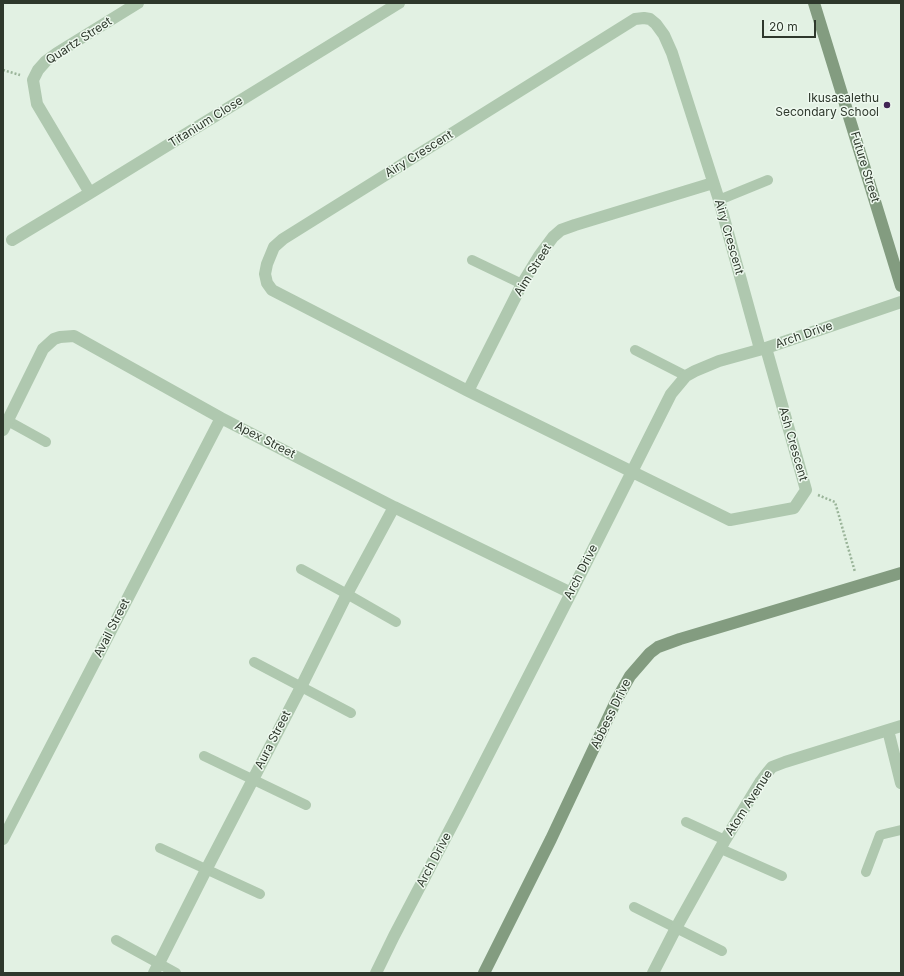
<!DOCTYPE html>
<style>
body{margin:0}
#map{position:relative;width:904px;height:976px;overflow:hidden;background:#e2f1e3;font-family:Inter,sans-serif}
canvas{display:block}
.frame{position:absolute;inset:0;border:4px solid #2e382c;pointer-events:none}
.scale{position:absolute;left:762px;top:20px;width:54px;height:18px;box-sizing:border-box;border:2px solid #2e382c;border-top:0;padding-left:5px;font-size:12px;line-height:14px;white-space:nowrap;color:#2e382c;-webkit-text-stroke:3px #eef9ef;paint-order:stroke}
</style>
<div id="map">
<canvas width="904" height="976"></canvas>
<div class="frame"></div>
<div class="scale">20 m</div>
</div>
<script>
const c = document.querySelector('canvas').getContext('2d');
c.lineJoin = 'round';
function shape(rows) {
  const path = new Path2D();
  for (const r of rows) {
    path.moveTo(r[0], r[1]);
    for (let i = 2; i < r.length; i += 2) path.lineTo(r[i], r[i + 1]);
  }
  return path;
}
function trace(path, color, width, dash) {
  c.strokeStyle = color;
  c.lineWidth = width;
  c.lineCap = dash ? 'butt' : 'round';
  c.setLineDash(dash || []);
  c.stroke(path);
}
function drawText(font, color, halo, rows, align = 'center') {
  c.font = font + ' Inter,sans-serif';
  c.lineWidth = 3;
  c.setLineDash([]);
  c.textBaseline = 'middle';
  c.strokeStyle = halo;
  c.fillStyle = color;
  for (const [text, x, y, turn = 0] of rows) {
    c.save();
    c.translate(x, y);
    c.rotate((+turn || 0) * Math.PI / 180);
    c.textAlign = isNaN(turn) ? turn : align;
    if (halo) c.strokeText(text, 0, 0);
    c.fillText(text, 0, 0);
    c.restore();
  }
}
const path = shape([
 [3,70,20,75],
 [818,495,835,502,855,572]
]);
const lane = shape([
 [719,200,768,180],
 [472,260,522,284],
 [635,350,686,376],
 [8,421,46,442],
 [301,569,347,594,396,622],
 [254,662,351,713],
 [204,756,306,805],
 [686,822,725,840],
 [160,848,260,894],
 [721,849,782,876],
 [866,872,880,835,901,830],
 [634,907,722,951],
 [116,940,176,973]
]);
const street = shape([
 [90,193,37,104,33,80,38,70,46,61,57,53,138,3],
 [12,240,90,193,399,3],
 [760,349,719,200,672,53,664,35,656,24,650,19,644,18,635,19,283,239,274,247,267,264,265,274,267,283,272,290,468,391,730,520,794,508,806,490,766,348],
 [468,391,522,284,539,256,553,237,561,230,575,225,713,183],
 [3,430,43,349,54,339,60,337,74,336,221,418,394,507,571,593],
 [888,730,901,726],
 [3,839,221,418],
 [154,973,206,870,301,687,347,594,394,507],
 [376,973,394,936,459,812,571,593,671,394,686,376,695,371,719,361,766,348,901,302],
 [653,973,676,928,725,840,761,781,767,773,772,767,785,762,888,730,901,783]
]);
const secondary = shape([
 [814,3,901,286],
 [484,973,551,839,617,699,630,676,650,653,658,647,680,639,901,573]
]);
const markers = [
 [887,105,4,"#422655"]
];
const streetNames = [
 ["Quartz Street",79,41,-33],
 ["Titanium Close",206,122,-32],
 ["Airy Crescent",419,154,-32],
 ["Future Street",865,167,73],
 ["Airy Crescent",729,237,74],
 ["Aim Street",533,270,-58],
 ["Arch Drive",804,335,-19],
 ["Apex Street",265,440,27],
 ["Ash Crescent",793,444,74],
 ["Arch Drive",581,572,-63],
 ["Avail Street",112,628,-63],
 ["Abbess Drive",611,714,-64],
 ["Aura Street",273,740,-63],
 ["Atom Avenue",749,803,-57],
 ["Arch Drive",434,860,-62]
];
const poiNames = [
 ["Ikusasalethu",879,98],
 ["Secondary School",879,112]
];
trace(path, '#9ab499', 2.5, [2, 2]);
trace(lane, '#afc8af', 10);
trace(street, '#afc8af', 12);
trace(secondary, '#839c80', 12);
for (const [x, y, r, color] of markers) {
  const dot = new Path2D();
  dot.arc(x, y, r, 0, 2 * Math.PI);
  c.fillStyle = color;
  c.fill(dot);
  trace(dot, '#eef9ef', 1.5);
}
drawText('12px', '#2e382c', '#eef9ef', streetNames);
drawText('12px', '#2e382c', '#eef9ef', poiNames, 'right');
</script>
